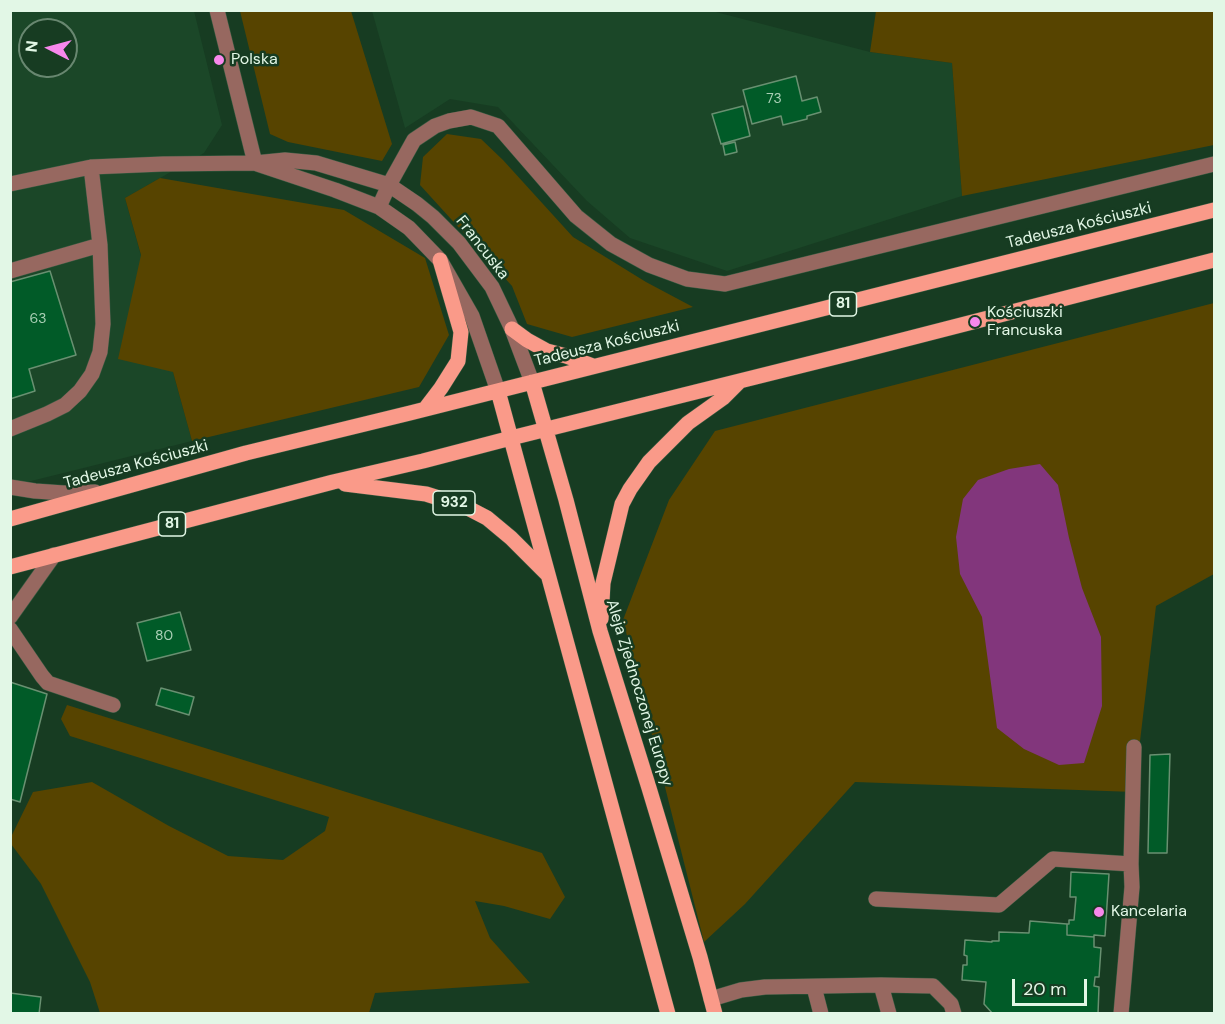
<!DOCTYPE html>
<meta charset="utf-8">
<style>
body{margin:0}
#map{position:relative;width:1225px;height:1024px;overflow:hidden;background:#173c22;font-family:"DM Sans",sans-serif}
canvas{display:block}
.frame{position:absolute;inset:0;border:12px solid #e2f7e6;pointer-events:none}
.north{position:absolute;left:18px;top:18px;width:60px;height:60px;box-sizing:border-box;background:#173c22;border:2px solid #688770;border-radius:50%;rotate:276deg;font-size:16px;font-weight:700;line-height:24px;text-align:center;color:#e2f7e6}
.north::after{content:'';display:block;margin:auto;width:21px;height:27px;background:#f788ec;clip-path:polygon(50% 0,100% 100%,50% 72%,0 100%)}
.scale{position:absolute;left:1012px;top:979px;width:75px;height:27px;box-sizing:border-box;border:3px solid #e2f7e6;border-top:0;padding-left:8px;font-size:18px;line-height:21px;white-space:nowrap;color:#e2f7e6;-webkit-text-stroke:4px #173c22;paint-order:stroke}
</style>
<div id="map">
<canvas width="1225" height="1024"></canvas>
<div class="frame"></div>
<div class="north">N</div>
<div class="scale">20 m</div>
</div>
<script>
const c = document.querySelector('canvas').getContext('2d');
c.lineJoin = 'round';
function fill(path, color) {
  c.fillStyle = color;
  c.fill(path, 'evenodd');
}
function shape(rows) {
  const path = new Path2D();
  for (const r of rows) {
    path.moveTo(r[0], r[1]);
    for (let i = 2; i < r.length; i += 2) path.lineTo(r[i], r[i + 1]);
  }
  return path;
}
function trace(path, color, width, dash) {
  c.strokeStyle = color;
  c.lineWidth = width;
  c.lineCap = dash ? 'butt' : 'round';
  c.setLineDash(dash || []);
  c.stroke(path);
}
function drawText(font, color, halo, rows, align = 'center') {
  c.font = font + ' "DM Sans",sans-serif';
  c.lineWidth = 5;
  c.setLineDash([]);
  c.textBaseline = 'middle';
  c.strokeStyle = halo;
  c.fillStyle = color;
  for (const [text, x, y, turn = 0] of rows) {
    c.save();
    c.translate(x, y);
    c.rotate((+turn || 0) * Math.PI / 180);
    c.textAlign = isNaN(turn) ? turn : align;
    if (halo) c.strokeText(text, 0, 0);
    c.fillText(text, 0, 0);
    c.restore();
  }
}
const built = shape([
 [11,11,194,11,222,125,204,153,125,198,192,441,11,486],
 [30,30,66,30,66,66,30,66],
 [372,11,712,11,870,52,952,63,962,196,727,271,630,238,587,201,498,107,450,99,405,128]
]);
const green = shape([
 [240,11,351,11,392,144,382,161,288,142,270,134],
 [876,11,1214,11,1214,145,962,196,952,63,870,52],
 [447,134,481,139,503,160,573,237,646,282,693,307,572,337,527,324,512,286,420,185,423,157],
 [160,178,344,210,425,258,449,335,419,387,192,441,173,372,118,359,141,255,125,198],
 [1214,303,1214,574,1156,606,1134,792,855,782,745,904,704,942,623,620,669,500,715,431],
 [67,705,542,853,565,897,550,919,504,906,475,901,490,938,530,983,375,993,369,1013,100,1013,90,982,41,884,11,844,11,837,33,792,92,782,169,826,228,856,283,860,325,831,329,817,70,736,61,719]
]);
const water = shape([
 [1040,464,1058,485,1069,538,1082,588,1101,637,1102,706,1084,763,1059,765,1024,749,997,728,982,617,960,574,956,537,963,499,978,480,1009,469]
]);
const building = shape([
 [796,76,802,101,817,97,821,112,807,116,807,119,783,125,781,116,752,124,743,90,796,76],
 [743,106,750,136,721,144,712,114,743,106],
 [735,142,737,152,725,155,723,145,735,142],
 [50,271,76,355,29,369,35,391,10,399,10,282,50,271],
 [180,612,191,650,147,661,137,623,180,612],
 [10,682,47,694,20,802,10,799,10,682],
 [161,688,194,697,189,715,156,705,161,688],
 [1170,754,1167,853,1148,853,1150,755,1170,754],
 [1071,872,1109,874,1105,936,1094,935,1094,937,1067,935,1067,924,1069,924,1069,920,1074,920,1076,897,1070,897,1071,872],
 [1030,921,1067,924,1067,935,1094,937,1094,947,1101,948,1099,977,1095,977,1094,986,1099,987,1098,1014,993,1014,984,1004,986,982,962,980,963,965,967,965,967,956,964,955,965,940,992,942,992,941,999,941,999,932,1029,933,1030,921],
 [10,993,41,997,39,1014,10,1014,10,993]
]);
const minor = shape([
 [217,10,255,163],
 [257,164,335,190,379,207,409,228,440,260,472,316,498,391],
 [10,184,91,167,163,164,255,163,285,160,316,163,389,185,417,204,433,217,459,243,492,287,512,329,532,382],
 [379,207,389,185,414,140,435,126,449,121,471,117,498,126,576,216,611,244,649,265,687,279,725,284,1214,164],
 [10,271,100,245],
 [10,429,47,414,65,405,80,391,92,374,100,352,103,324,100,245,91,167],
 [10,487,35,491,64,493,95,492],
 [10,617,54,555],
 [10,629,42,676,48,683,113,705],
 [876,899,999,905,1053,859,1131,864,1134,747],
 [881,985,889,1014],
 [814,987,821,1014],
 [711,999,741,990,765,987,881,985,933,986,951,1004,954,1014],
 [1121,1014,1132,887,1131,864]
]);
const major = shape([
 [512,329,527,340,547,351,566,356,593,366],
 [532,382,566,500,600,631,649,788,700,957,715,1014],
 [498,391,668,1014],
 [425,409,441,388,458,361,461,332,440,260],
 [345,484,426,494,464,506,487,518,511,538,548,575],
 [10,519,246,453,410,413,1214,210],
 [10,567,333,482,423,461,511,438,852,353,1214,260],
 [601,619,603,583,622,504,630,489,649,462,688,423,723,398,739,382]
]);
const markers = [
 [219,60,6,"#f788ec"],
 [975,322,6,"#f788ec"],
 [1099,912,6,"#f788ec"]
];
const numberNames = [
 ["73",774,99],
 ["63",38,319],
 ["80",164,636]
];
const shields = [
 [843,304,27],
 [454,503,42],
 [172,524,27]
];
const shieldNames = [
 ["81",843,304],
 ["932",454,503],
 ["81",172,524]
];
const poiNames = [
 ["Polska",231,60],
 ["Kościuszki",987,313],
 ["Francuska",987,331],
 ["Kancelaria",1111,912]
];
const streetNames = [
 ["Tadeusza Kościuszki",1079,226,-14],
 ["Francuska",482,248,52],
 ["Tadeusza Kościuszki",607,344,-14],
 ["Tadeusza Kościuszki",136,465,-15],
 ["Aleja Zjednoczonej Europy",639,693,73]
];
fill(built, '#1b4728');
fill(green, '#574400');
fill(water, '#82367c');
fill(building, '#015b28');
trace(building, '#699071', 1.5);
trace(minor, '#375a41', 16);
trace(major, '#375a41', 16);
trace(minor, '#976860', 15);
trace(major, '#fa9a89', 15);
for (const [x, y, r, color] of markers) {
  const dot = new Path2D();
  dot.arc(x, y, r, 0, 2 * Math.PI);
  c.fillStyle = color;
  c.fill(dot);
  trace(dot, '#173c22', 2);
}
drawText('14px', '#aad0b6', null, numberNames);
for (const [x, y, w] of shields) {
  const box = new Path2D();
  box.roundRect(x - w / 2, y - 12, w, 24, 4.5);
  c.fillStyle = '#173c22';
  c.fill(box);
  trace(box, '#e2f7e6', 1.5);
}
drawText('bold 15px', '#e2f7e6', null, shieldNames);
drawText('16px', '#e2f7e6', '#173c22', poiNames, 'left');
drawText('16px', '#e2f7e6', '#173c22', streetNames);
</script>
